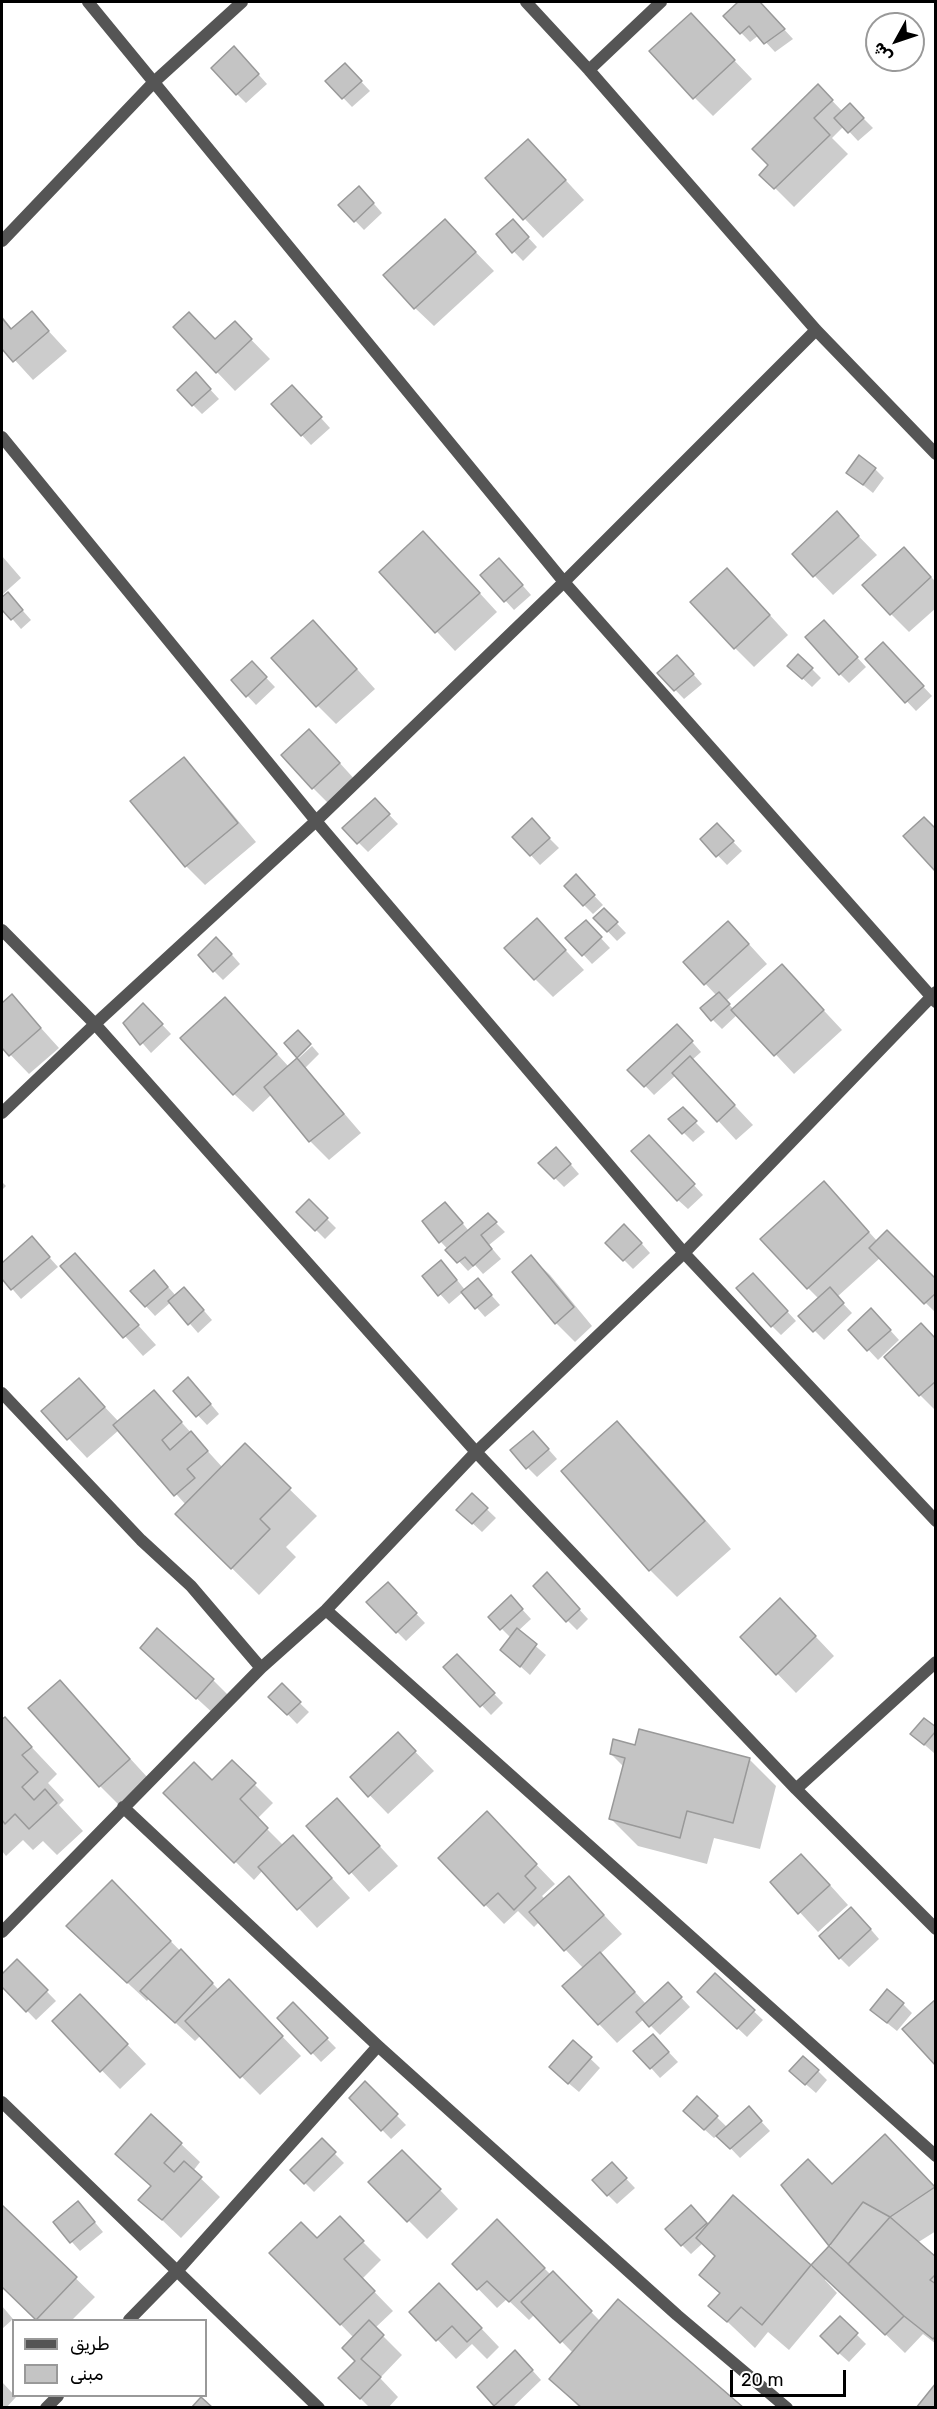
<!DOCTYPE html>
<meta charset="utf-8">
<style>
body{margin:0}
#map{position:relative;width:937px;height:2409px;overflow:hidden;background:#fff;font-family:Rubik,Vazirmatn,sans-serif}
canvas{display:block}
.frame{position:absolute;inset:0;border:3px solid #000;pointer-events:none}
.legend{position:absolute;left:12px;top:2319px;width:195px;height:78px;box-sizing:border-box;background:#fff;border:2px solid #999;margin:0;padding:8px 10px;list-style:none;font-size:18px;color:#000}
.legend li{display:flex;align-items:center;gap:12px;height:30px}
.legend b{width:30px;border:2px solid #999}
.north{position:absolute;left:865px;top:12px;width:60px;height:60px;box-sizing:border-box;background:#fff;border:2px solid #999;border-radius:50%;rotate:230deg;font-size:16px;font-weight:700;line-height:24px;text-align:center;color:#000}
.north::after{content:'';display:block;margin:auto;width:21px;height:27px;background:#000;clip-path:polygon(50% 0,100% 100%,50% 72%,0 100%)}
.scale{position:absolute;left:730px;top:2370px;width:116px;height:27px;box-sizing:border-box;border:3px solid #000;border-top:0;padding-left:8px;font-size:18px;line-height:21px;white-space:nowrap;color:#000;-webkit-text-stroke:4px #fff;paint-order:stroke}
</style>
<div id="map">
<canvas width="937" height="2409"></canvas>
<div class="frame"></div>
<ul class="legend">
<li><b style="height:8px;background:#555"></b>طريق</li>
<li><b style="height:16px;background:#c4c4c4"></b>مبنى</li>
</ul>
<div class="north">ش</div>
<div class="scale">20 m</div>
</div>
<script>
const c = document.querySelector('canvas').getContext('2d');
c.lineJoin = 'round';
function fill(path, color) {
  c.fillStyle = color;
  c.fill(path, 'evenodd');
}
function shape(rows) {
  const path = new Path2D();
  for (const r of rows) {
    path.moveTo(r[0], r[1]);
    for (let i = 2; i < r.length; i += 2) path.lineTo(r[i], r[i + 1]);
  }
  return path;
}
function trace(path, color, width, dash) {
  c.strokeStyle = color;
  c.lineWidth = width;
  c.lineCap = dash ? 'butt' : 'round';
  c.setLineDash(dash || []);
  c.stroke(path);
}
const shadow = shape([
 [741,2,759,2,793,39,775,52,759,35,750,42,725,16],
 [709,34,752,79,713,116,694,97],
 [243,57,267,84,246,103,237,94],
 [354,74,370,91,352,107,327,81],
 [818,86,843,112,850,105,873,128,858,141,844,126,832,138,848,154,794,207,762,175,771,165],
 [547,160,584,200,543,238,487,179],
 [368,197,382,213,364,230,340,205],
 [513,221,537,247,523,261,498,235],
 [464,240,494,271,434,326,415,308],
 [32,313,67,351,33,380,2,346,2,316,12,329],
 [235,323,270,359,235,391,217,372],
 [196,374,219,399,202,414,193,405],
 [301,396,330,428,311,445,273,404],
 [875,469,884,478,873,493,848,473],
 [837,514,877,555,833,595,794,554],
 [442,552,497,612,455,651,381,572],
 [2,556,21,578,2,595],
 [922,568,936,582,936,608,909,632,891,614],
 [508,569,531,595,514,610,482,575],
 [746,589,788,635,754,667,735,648],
 [8,594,31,620,21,629,2,607,2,599],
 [833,631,866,667,849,683,840,674],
 [332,641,375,689,336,724,317,705],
 [892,653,932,696,916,711,867,659],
 [252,663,275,687,256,705,233,680],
 [686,666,702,684,684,699,659,673],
 [812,669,821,678,812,687,799,675],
 [328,750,357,782,331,806,313,788],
 [183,759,202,778,256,842,205,885,186,866,132,802],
 [375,800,398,824,368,852,344,828],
 [717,825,742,851,727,865,702,839],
 [541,830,559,848,540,865,514,837],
 [585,886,603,905,593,914,584,905],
 [604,910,626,933,617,941,595,918],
 [586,922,610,948,592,964,568,938],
 [555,939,584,970,553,997,535,979],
 [747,942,767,964,726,1001,734,1010,800,985,842,1030,794,1074,738,1014,722,1029,713,1020,702,1008,716,995,685,962],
 [226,948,240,964,223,980,214,971],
 [12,996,59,1048,29,1074,2,1046,2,1005],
 [152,1014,171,1034,151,1053,125,1023],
 [244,1018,289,1067,312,1046,319,1054,305,1068,361,1133,329,1160,310,1141,272,1094,253,1112,234,1094],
 [686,1035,701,1052,692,1060,753,1125,736,1140,676,1075,654,1095,630,1070],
 [682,1109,705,1132,693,1142,670,1119],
 [658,1146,703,1195,688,1209,678,1200],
 [565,1158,579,1174,564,1187,540,1163],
 [2,1182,6,1186,2,1190],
 [309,1201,336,1228,325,1239,298,1212],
 [842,1202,878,1242,936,1281,936,1313,880,1258,837,1297,852,1313,824,1340,800,1316,819,1299,808,1288],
 [454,1213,469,1231,488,1215,505,1232,489,1245,501,1259,483,1274,475,1265,468,1271,441,1242],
 [634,1235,650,1253,633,1269,607,1243],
 [32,1238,58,1267,21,1299,2,1277,2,1265],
 [75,1255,156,1345,143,1356,62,1266],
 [531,1257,550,1275,592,1326,575,1342,556,1323,514,1272],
 [450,1271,465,1290,478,1280,500,1305,485,1317,463,1292,449,1304,424,1276],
 [163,1281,176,1296,193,1298,212,1320,198,1333,171,1302,155,1316,132,1291],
 [762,1284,796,1321,781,1335,772,1326],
 [880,1319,899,1340,878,1360,850,1330],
 [936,1340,936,1411,920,1395],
 [79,1380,119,1422,154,1392,223,1468,245,1446,317,1516,286,1547,296,1557,259,1595,177,1514,186,1505,119,1430,87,1458,43,1411],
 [198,1389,219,1414,207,1425,175,1391],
 [617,1423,644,1450,731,1549,677,1597,650,1570,563,1472],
 [542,1442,557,1459,537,1477,528,1468],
 [472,1495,496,1518,482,1532,458,1510],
 [388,1584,425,1623,406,1641,368,1602],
 [556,1584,588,1619,577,1630,568,1621],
 [520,1607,531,1619,518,1631,546,1655,530,1675,502,1650,511,1638,490,1617],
 [799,1619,834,1656,796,1693,742,1637],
 [142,1648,213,1680,231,1698,216,1716],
 [457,1656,503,1703,491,1715,445,1667],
 [60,1682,148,1778,119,1805,100,1786],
 [282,1686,309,1712,297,1724,271,1697],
 [5,1719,57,1774,48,1783,64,1800,59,1805,83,1831,57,1855,43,1841,33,1850,23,1840,6,1856,2,1851,2,1722],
 [936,1729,936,1751,934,1753,912,1734],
 [398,1734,434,1771,388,1814,352,1777],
 [636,1747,749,1759,776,1786,760,1849,714,1838,707,1864,638,1846,611,1819,624,1767,611,1754],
 [232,1762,273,1803,257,1819,284,1846,312,1856,350,1898,317,1928,263,1870,254,1880,166,1793,212,1782],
 [337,1800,398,1866,369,1892,309,1826],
 [505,1832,555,1884,542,1896,545,1899,569,1878,622,1934,600,1954,646,2004,677,1993,690,2007,660,2035,644,2019,617,2043,599,2024,584,1969,539,1922,534,1927,518,1911,504,1924,440,1858],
 [820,1874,848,1905,818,1932,772,1882],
 [112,1882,219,1990,229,1981,301,2056,260,2095,201,2035,195,2041,149,1998,147,2001,87,1945],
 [861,1918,879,1939,849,1967,840,1958],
 [17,1961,56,2001,36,2020,2,1985,2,1976],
 [715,1975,763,2020,747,2037,699,1992],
 [293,2004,336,2048,321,2062,279,2018],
 [903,2004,912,2013,897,2031,882,2019],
 [99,2015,146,2064,120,2089,54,2021],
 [573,2042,600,2068,579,2092,560,2076],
 [662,2045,678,2062,660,2078,636,2051],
 [818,2071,827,2080,816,2093,801,2080],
 [365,2083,406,2125,391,2139,351,2098],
 [698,2099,728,2128,758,2118,770,2131,740,2158,718,2135,714,2138,695,2121],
 [322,2141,344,2163,314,2192,292,2170],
 [181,2144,200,2162,193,2171,220,2197,181,2238,141,2200,152,2187,117,2154],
 [912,2163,936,2188,936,2231,917,2243,936,2259,936,2344,923,2334,905,2353,827,2278,825,2280,837,2293,789,2350,768,2332,755,2348,711,2306,721,2295,701,2275,716,2257,703,2243,691,2254,682,2245,700,2216,709,2226,734,2197,812,2267,831,2246,783,2185,833,2185],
 [612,2164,635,2188,617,2204,608,2195],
 [421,2170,458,2209,427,2239,370,2182],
 [2,2207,95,2297,72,2320,38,2320,2,2286],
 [87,2213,103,2232,80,2251,55,2223],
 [339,2218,381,2260,362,2279,393,2311,375,2328,402,2355,380,2378,398,2397,388,2408,370,2408,340,2378,357,2361,354,2338,271,2253,317,2240],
 [497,2221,551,2275,553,2273,600,2321,741,2408,580,2408,551,2379,573,2353,535,2314,529,2320,507,2299,497,2308,454,2264],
 [458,2304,499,2347,487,2359,472,2344,456,2359,411,2312],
 [2,2306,13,2319,2,2329],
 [840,2318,866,2344,849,2362,831,2346],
 [524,2361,541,2380,512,2408,498,2408,479,2387],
 [2,2382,16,2397,6,2408,2,2408]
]);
const building = shape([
 [738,2,760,2,785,29,764,44,749,26,740,34,723,16,738,2],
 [691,13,735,60,693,99,649,51,691,13],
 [234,46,259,74,236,95,211,68,234,46],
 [345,63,362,81,342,99,325,81,345,63],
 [818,84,833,100,814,118,830,135,774,189,759,175,768,165,752,149,818,84],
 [850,103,864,118,848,133,834,118,850,103],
 [528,139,566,180,523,220,485,178,528,139],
 [359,186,374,203,354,222,338,205,359,186],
 [445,219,476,252,414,309,383,275,445,219],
 [513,219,529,237,512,253,496,234,513,219],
 [32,311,49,331,13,362,2,349,2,318,11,329,32,311],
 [189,312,215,339,235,321,252,339,216,373,173,327,189,312],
 [196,372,211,389,192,406,177,390,196,372],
 [292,385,322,417,301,436,271,404,292,385],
 [859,455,876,468,863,485,846,473,859,455],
 [837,511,859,536,813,577,792,554,837,511],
 [423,531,480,593,435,633,379,572,423,531],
 [904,547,931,577,890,615,862,585,904,547],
 [499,558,523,585,504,602,480,575,499,558],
 [727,568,770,615,734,649,690,602,727,568],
 [8,592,23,610,11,620,2,610,2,597,8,592],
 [313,620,357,669,316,707,271,658,313,620],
 [824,620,858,657,839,675,805,637,824,620],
 [883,642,924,686,905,703,865,659,883,642],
 [798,654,813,668,802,679,787,666,798,654],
 [677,655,694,674,674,691,657,673,677,655],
 [252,661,267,677,246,697,231,680,252,661],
 [309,729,340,763,312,789,281,755,309,729],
 [184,757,238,823,185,867,130,801,184,757],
 [375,798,390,814,357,844,342,828,375,798],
 [924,817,936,829,935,871,903,836,924,817],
 [532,818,550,838,530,856,512,837,532,818],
 [717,823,734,841,716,857,700,839,717,823],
 [576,874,595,895,583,906,564,886,576,874],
 [604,908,618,922,607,932,593,918,604,908],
 [537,918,566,950,534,980,504,948,537,918],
 [586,920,602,937,582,956,565,938,586,920],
 [728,921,749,944,704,985,683,962,728,921],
 [216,937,232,954,213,972,198,955,216,937],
 [782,964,824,1010,774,1056,731,1010,782,964],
 [719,992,730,1004,711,1021,700,1008,719,992],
 [12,994,41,1028,9,1056,2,1048,2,1003,12,994],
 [225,997,277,1054,233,1095,180,1038,225,997],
 [143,1003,163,1024,140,1045,123,1023,143,1003],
 [677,1024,693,1041,644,1087,627,1070,677,1024],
 [298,1030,311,1044,297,1058,284,1043,298,1030],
 [690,1056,735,1105,717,1122,672,1073,690,1056],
 [297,1058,344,1114,309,1142,264,1087,297,1058],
 [683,1107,697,1121,682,1134,668,1119,683,1107],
 [649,1135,695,1184,677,1201,631,1151,649,1135],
 [556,1147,571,1164,554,1179,538,1163,556,1147],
 [824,1181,869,1232,807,1289,760,1239,824,1181],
 [309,1199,328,1218,315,1231,296,1212,309,1199],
 [445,1202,463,1223,439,1243,422,1221,445,1202],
 [488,1213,497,1222,481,1235,492,1249,473,1266,465,1257,457,1263,445,1250,488,1213],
 [624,1224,642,1243,623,1261,605,1243,624,1224],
 [887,1230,936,1279,936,1293,924,1304,869,1248,887,1230],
 [32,1236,50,1257,11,1290,2,1279,2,1263,32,1236],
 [75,1253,139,1325,123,1338,60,1266,75,1253],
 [531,1255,574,1307,555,1324,512,1272,531,1255],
 [441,1260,457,1280,438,1296,422,1276,441,1260],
 [154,1270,168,1287,145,1307,130,1291,154,1270],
 [753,1273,788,1311,771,1327,736,1288,753,1273],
 [478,1278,492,1295,475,1309,461,1292,478,1278],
 [184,1287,204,1310,188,1325,168,1301,184,1287],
 [830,1287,844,1303,813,1332,798,1316,830,1287],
 [871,1308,891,1330,867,1351,848,1330,871,1308],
 [921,1323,936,1339,936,1381,919,1396,884,1357,921,1323],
 [188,1377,211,1404,196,1417,173,1391,188,1377],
 [79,1378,105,1407,67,1440,41,1411,79,1378],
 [154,1390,182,1422,162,1440,170,1450,191,1431,208,1451,187,1469,195,1478,174,1496,113,1425,154,1390],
 [617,1421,705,1521,649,1571,561,1471,617,1421],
 [533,1431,549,1449,526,1469,510,1450,533,1431],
 [245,1443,291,1488,260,1519,270,1529,231,1569,175,1514,245,1443],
 [472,1493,488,1508,472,1524,456,1510,472,1493],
 [547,1572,580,1609,566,1622,533,1586,547,1572],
 [388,1582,417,1613,396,1633,366,1602,388,1582],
 [511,1595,523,1609,500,1630,488,1617,511,1595],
 [780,1598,816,1636,776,1675,740,1637,780,1598],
 [157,1628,214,1679,196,1699,140,1648,157,1628],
 [517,1628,537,1644,520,1667,500,1650,517,1628],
 [457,1654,495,1693,480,1707,443,1667,457,1654],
 [60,1680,130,1759,99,1787,28,1708,60,1680],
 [282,1683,301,1702,287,1715,268,1697,282,1683],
 [5,1717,32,1747,22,1755,38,1772,22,1787,34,1800,45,1789,57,1803,29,1829,15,1814,5,1824,2,1820,2,1719,5,1717],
 [924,1718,936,1727,936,1731,924,1745,910,1734,924,1718],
 [639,1729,750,1758,733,1823,687,1811,680,1838,609,1819,625,1758,610,1754,613,1739,635,1745,639,1729],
 [398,1732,416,1751,368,1797,350,1777,398,1732],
 [232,1760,256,1783,240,1799,268,1828,234,1863,163,1793,194,1762,212,1780,232,1760],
 [337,1798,380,1846,349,1874,306,1826,337,1798],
 [487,1811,537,1864,525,1876,536,1888,514,1910,498,1893,484,1906,438,1858,487,1811],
 [293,1835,332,1878,297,1910,258,1867,293,1835],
 [801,1854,830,1885,798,1914,770,1882,801,1854],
 [569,1876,604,1915,564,1951,529,1912,569,1876],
 [112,1880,171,1941,127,1983,66,1926,112,1880],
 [851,1907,871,1929,839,1959,819,1936,851,1907],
 [181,1949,213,1983,175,2023,140,1991,181,1949],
 [600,1952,635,1992,598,2025,562,1986,600,1952],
 [17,1959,48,1990,26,2012,2,1987,2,1974,17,1959],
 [715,1973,755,2010,737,2029,697,1992,715,1973],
 [229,1979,283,2036,240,2078,185,2021,229,1979],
 [668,1982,682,1997,649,2027,636,2012,668,1982],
 [887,1989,904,2003,887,2023,870,2010,887,1989],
 [80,1994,128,2044,100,2072,52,2021,80,1994],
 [936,1999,936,2066,902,2029,936,1999],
 [293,2002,328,2038,311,2054,277,2018,293,2002],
 [653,2034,669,2052,650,2069,633,2051,653,2034],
 [573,2040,592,2057,568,2084,549,2067,573,2040],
 [803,2056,819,2070,805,2085,789,2071,803,2056],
 [365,2081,398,2114,381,2131,349,2098,365,2081],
 [697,2096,718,2116,704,2130,683,2111,697,2096],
 [749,2106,762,2121,730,2149,716,2136,749,2106],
 [151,2114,182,2143,164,2163,174,2172,184,2161,202,2177,162,2220,138,2200,151,2186,115,2154,151,2114],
 [885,2134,935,2187,890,2217,863,2202,829,2246,781,2185,808,2159,832,2184,885,2134],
 [322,2138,336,2152,304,2184,290,2170,322,2138],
 [402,2150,441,2189,407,2222,368,2182,402,2150],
 [612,2162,627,2178,607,2196,592,2180,612,2162],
 [733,2195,811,2265,762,2325,741,2307,727,2322,708,2306,720,2293,699,2275,715,2256,696,2238,733,2195],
 [78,2201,95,2222,70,2243,53,2222,78,2201],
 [2,2205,77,2277,36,2320,2,2287,2,2205],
 [691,2205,707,2223,681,2246,665,2229,691,2205],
 [340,2216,364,2241,344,2259,375,2291,340,2325,269,2253,301,2222,317,2238,340,2216],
 [890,2217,936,2257,936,2274,930,2280,936,2284,936,2336,933,2339,904,2316,848,2264,890,2217],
 [497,2219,545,2268,509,2302,487,2281,477,2290,452,2264,497,2219],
 [829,2246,904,2316,885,2335,811,2265,829,2246],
 [553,2271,592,2311,560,2343,521,2302,553,2271],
 [439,2283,482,2328,467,2342,452,2326,436,2341,409,2312,439,2283],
 [618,2299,744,2408,582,2408,549,2379,618,2299],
 [840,2316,858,2333,838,2354,820,2336,840,2316],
 [369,2320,384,2335,361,2359,381,2377,360,2399,338,2378,355,2361,342,2348,369,2320],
 [515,2350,533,2370,494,2406,477,2387,515,2350],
 [936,2383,936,2408,916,2408,936,2383],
 [201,2397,213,2408,191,2408,201,2397]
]);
const street = shape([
 [88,2,564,582,936,1002],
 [526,2,589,70,816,330,936,454],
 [589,70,661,2],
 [2,241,154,82,242,2],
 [2,437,316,821,684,1253,936,1521],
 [2,930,95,1024,476,1452,796,1789,936,1929],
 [2,1113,95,1024,316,821,564,582,816,330],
 [2,1393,141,1540,191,1586,261,1668],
 [326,1610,936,2156],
 [796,1789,936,1662],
 [123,1807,378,2046,677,2315,787,2408],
 [2,1932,261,1668,326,1610,476,1452,684,1253,936,992],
 [2,2102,319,2408],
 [129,2320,178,2270,378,2046],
 [46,2408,58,2396]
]);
fill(shadow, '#0003');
fill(building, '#c4c4c4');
trace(building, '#999', 1.5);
trace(street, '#555', 12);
</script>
